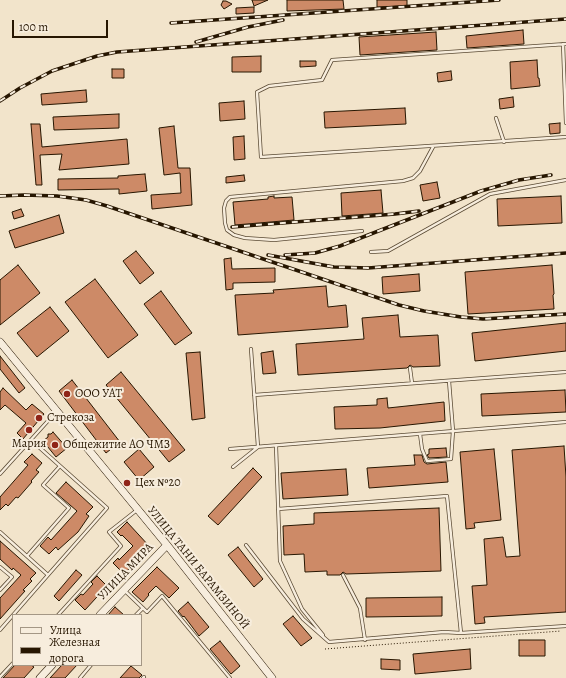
<!DOCTYPE html>
<meta charset="utf-8">
<style>
body{margin:0}
#map{position:relative;width:566px;height:678px;overflow:hidden;background:#f2e4cb;font-family:Alegreya,serif}
canvas{display:block}
.legend{position:absolute;left:12px;top:614px;width:130px;height:52px;box-sizing:border-box;background:#f7eddd;border:1px solid #a49785;margin:0;padding:5px 7px;list-style:none;font-size:12px;color:#271601}
.legend li{display:flex;align-items:center;gap:8px;height:20px}
.legend b{width:20px;border:1px solid #a49785}
.scale{position:absolute;left:12px;top:20px;width:96px;height:18px;box-sizing:border-box;border:2px solid #271601;border-top:0;padding-left:5px;font-size:12px;line-height:14px;white-space:nowrap;color:#271601;-webkit-text-stroke:3px #f7eddd;paint-order:stroke}
</style>
<div id="map">
<canvas width="566" height="678"></canvas>
<ul class="legend">
<li><b style="height:5px;background:#f7eddd"></b>Улица</li>
<li><b style="height:5px;background:#271601"></b>Железная дорога</li>
</ul>
<div class="scale">100 m</div>
</div>
<script>
const c = document.querySelector('canvas').getContext('2d');
c.lineJoin = 'round';
function fill(path, color) {
  c.fillStyle = color;
  c.fill(path, 'evenodd');
}
function shape(rows) {
  const path = new Path2D();
  for (const r of rows) {
    path.moveTo(r[0], r[1]);
    for (let i = 2; i < r.length; i += 2) path.lineTo(r[i], r[i + 1]);
  }
  return path;
}
function trace(path, color, width, dash) {
  c.strokeStyle = color;
  c.lineWidth = width;
  c.lineCap = dash ? 'butt' : 'round';
  c.setLineDash(dash || []);
  c.stroke(path);
}
function drawText(font, color, halo, rows, align = 'center') {
  c.font = font + ' Alegreya,serif';
  c.lineWidth = 4;
  c.setLineDash([]);
  c.textBaseline = 'middle';
  c.strokeStyle = halo;
  c.fillStyle = color;
  for (const [text, x, y, turn = 0] of rows) {
    c.save();
    c.translate(x, y);
    c.rotate((+turn || 0) * Math.PI / 180);
    c.textAlign = isNaN(turn) ? turn : align;
    if (halo) c.strokeText(text, 0, 0);
    c.fillText(text, 0, 0);
    c.restore();
  }
}
const building = shape([
 [252,0,268,0,254,6,252,0],
 [287,0,343,0,344,9,287,11,287,0],
 [377,0,407,0,407,6,377,7,377,0],
 [223,1,226,1,232,4,224,9,221,5,223,1],
 [254,7,254,13,236,14,236,8,254,7],
 [523,30,524,44,467,48,466,36,523,30],
 [436,32,437,50,360,55,359,37,436,32],
 [261,56,261,72,232,72,232,57,261,56],
 [537,60,538,78,539,78,540,86,511,89,510,62,537,60],
 [300,61,316,61,316,66,300,67,300,61],
 [112,69,124,69,124,78,112,78,112,69],
 [451,71,452,80,438,82,437,73,451,71],
 [86,90,87,102,42,105,41,94,86,90],
 [513,97,514,107,500,109,499,99,513,97],
 [244,101,245,119,220,121,219,103,244,101],
 [405,108,406,124,325,128,324,112,405,108],
 [119,114,119,128,54,130,53,117,119,114],
 [560,123,560,133,550,134,549,124,560,123],
 [31,124,40,124,42,147,127,139,129,164,59,170,62,154,40,155,42,185,36,185,31,124],
 [174,126,178,168,190,168,192,205,152,209,151,195,181,193,180,173,164,175,159,128,174,126],
 [244,136,245,159,234,160,233,137,244,136],
 [145,174,147,191,119,194,119,189,58,190,58,179,118,178,118,176,145,174],
 [244,175,245,181,226,183,226,177,244,175],
 [437,182,440,198,423,201,420,185,437,182],
 [381,190,383,213,342,216,341,193,381,190],
 [274,196,274,198,292,197,294,220,235,225,233,202,268,199,268,197,274,196],
 [561,196,562,223,498,226,497,199,561,196],
 [21,209,24,216,14,219,12,212,21,209],
 [59,215,64,233,15,248,9,231,59,215],
 [136,251,154,273,140,284,123,261,136,251],
 [231,258,232,269,275,268,275,282,233,283,233,289,226,290,224,259,231,258],
 [18,265,40,293,0,325,0,280,18,265],
 [552,265,554,294,553,295,554,309,468,314,465,272,552,265],
 [419,274,420,291,383,294,382,277,419,274],
 [95,279,138,335,108,358,65,302,95,279],
 [326,286,328,307,346,305,348,327,238,335,235,295,274,293,273,290,326,286],
 [161,291,192,333,175,345,144,304,161,291],
 [50,307,69,331,37,357,17,333,50,307],
 [398,315,400,337,438,335,440,366,413,367,410,365,407,368,298,375,296,344,364,339,362,318,398,315],
 [566,323,566,351,475,361,472,333,566,323],
 [273,351,276,373,263,374,261,353,273,351],
 [200,352,205,418,192,420,186,353,200,352],
 [0,356,25,388,19,393,0,369,0,356],
 [121,372,185,450,169,462,106,385,121,372],
 [72,380,120,442,106,453,59,391,72,380],
 [3,388,26,410,32,404,44,414,23,439,17,433,26,423,5,405,0,410,0,392,3,388],
 [565,390,566,412,482,416,481,394,565,390],
 [387,398,388,408,444,402,445,421,380,428,335,429,334,407,377,405,377,399,387,398],
 [53,432,67,448,56,457,43,441,48,437,48,434,51,434,53,432],
 [564,446,566,477,566,612,484,617,485,623,475,624,472,586,487,585,484,539,503,537,506,557,520,556,512,450,564,446],
 [446,448,447,457,429,458,427,455,429,454,429,449,446,448],
 [139,449,154,467,139,480,124,462,139,449],
 [494,449,501,520,474,523,475,528,466,529,460,452,494,449],
 [32,454,42,463,36,470,39,472,31,481,32,482,18,498,16,497,8,506,6,504,0,510,0,497,28,465,24,462,32,454],
 [414,455,422,455,424,462,427,464,446,462,448,482,369,488,367,468,415,465,414,455],
 [253,468,262,477,218,525,208,516,253,468],
 [346,469,348,495,283,499,281,473,346,469],
 [66,482,93,507,86,514,89,516,78,532,58,550,56,547,49,554,40,546,48,537,51,540,77,511,56,493,66,482],
 [439,508,441,571,346,574,343,572,340,575,327,575,327,571,305,572,304,554,284,555,283,526,314,524,314,513,439,508],
 [127,522,150,547,124,574,113,563,118,558,119,560,133,546,122,535,121,536,117,532,127,522],
 [0,541,36,573,30,579,32,581,23,590,25,591,0,619,0,598,21,575,13,568,12,570,0,559,0,541],
 [238,547,263,579,254,587,228,555,238,547],
 [157,567,179,588,169,598,156,586,148,594,149,595,143,602,132,592,157,567],
 [76,570,82,575,59,601,54,596,76,570],
 [97,576,107,586,85,610,75,600,81,594,83,595,93,584,91,582,97,576],
 [442,597,442,616,366,617,366,598,442,597],
 [188,602,209,627,199,636,184,616,183,617,178,611,188,602],
 [115,607,124,615,108,615,115,607],
 [293,616,312,638,301,646,283,624,293,616],
 [519,640,545,640,545,656,519,656,519,640],
 [220,641,240,666,231,674,210,649,220,641],
 [470,649,471,669,415,674,413,654,470,649],
 [381,659,400,660,400,670,381,669,381,659],
 [15,665,31,665,34,667,24,678,3,678,15,665],
 [62,665,77,665,65,678,50,678,62,665],
 [131,666,142,675,139,678,120,678,131,666]
]);
const path = shape([
 [325,649,561,631]
]);
const lane = shape([
 [563,44,566,123],
 [566,44,332,60,322,80,269,86,257,92,261,157,566,137],
 [496,118,504,142],
 [362,231,274,240,245,238,234,235,227,230,225,223,224,208,226,201,230,197,403,181,413,178,420,171,433,147],
 [371,252,388,251,490,194,566,180],
 [410,368,412,383],
 [254,395,566,372],
 [420,434,422,449,427,461,451,459,453,431,449,381],
 [31,440,107,508,48,575],
 [276,446,280,561,302,609,323,635],
 [230,449,566,422],
 [233,467,258,447,251,349],
 [0,474,56,412],
 [278,509,447,496,461,633],
 [0,532,48,575,0,630],
 [246,545,303,619,329,642,444,632,461,633,566,626],
 [27,556,69,508,43,485,60,466],
 [0,567,12,577,0,590],
 [343,575,360,608,365,640],
 [124,590,147,612,162,596,230,678],
 [58,615,121,546,109,532,137,510],
 [136,615,143,608],
 [0,677,13,663],
 [80,678,91,665],
 [143,678,144,677]
]);
const secondary = shape([
 [0,342,167,545,272,678],
 [100,615,167,545],
 [40,678,52,665]
]);
const rail = shape([
 [171,23,499,0],
 [196,42,248,27,283,20],
 [0,101,20,88,52,71,97,56,117,52,566,19],
 [0,196,24,195,57,196,86,200,107,206,399,305,424,311,461,317,483,319,566,314],
 [232,227,395,214,419,211],
 [268,255,334,267,368,268,566,253],
 [285,255,315,253,340,246,481,191,519,180,551,175]
]);
const markers = [
 [67,394,4,"#8f2418"],
 [39,418,4,"#8f2418"],
 [29,430,4,"#8f2418"],
 [55,445,4,"#8f2418"],
 [127,483,4,"#8f2418"]
];
const poiNames = [
 ["ООО УАТ",75,394],
 ["Стрекоза",47,418],
 ["Мария",29,444,"center"],
 ["Общежитие АО ЧМЗ",63,445],
 ["Цех №20",135,483]
];
const streetNames = [
 ["УЛИЦА ТАНИ БАРАМЗИНОЙ",198,568,51],
 ["УЛИЦА МИРА",126,572,-46]
];
fill(building, '#cd8a67');
trace(building, '#271601', 1);
trace(lane, '#5a4a34', 4);
trace(secondary, '#271601', 8);
trace(path, '#271601', 1, [1, 2]);
trace(lane, '#f7eddd', 2.5);
trace(secondary, '#f7eddd', 7);
trace(rail, '#271601', 3.5);
trace(rail, '#f7eddd', 2, [6]);
for (const [x, y, r, color] of markers) {
  const dot = new Path2D();
  dot.arc(x, y, r, 0, 2 * Math.PI);
  c.fillStyle = color;
  c.fill(dot);
  trace(dot, '#f7eddd', 1.5);
}
drawText('12px', '#271601', '#f7eddd', poiNames, 'left');
drawText('12px', '#271601', '#f7eddd', streetNames);
</script>
